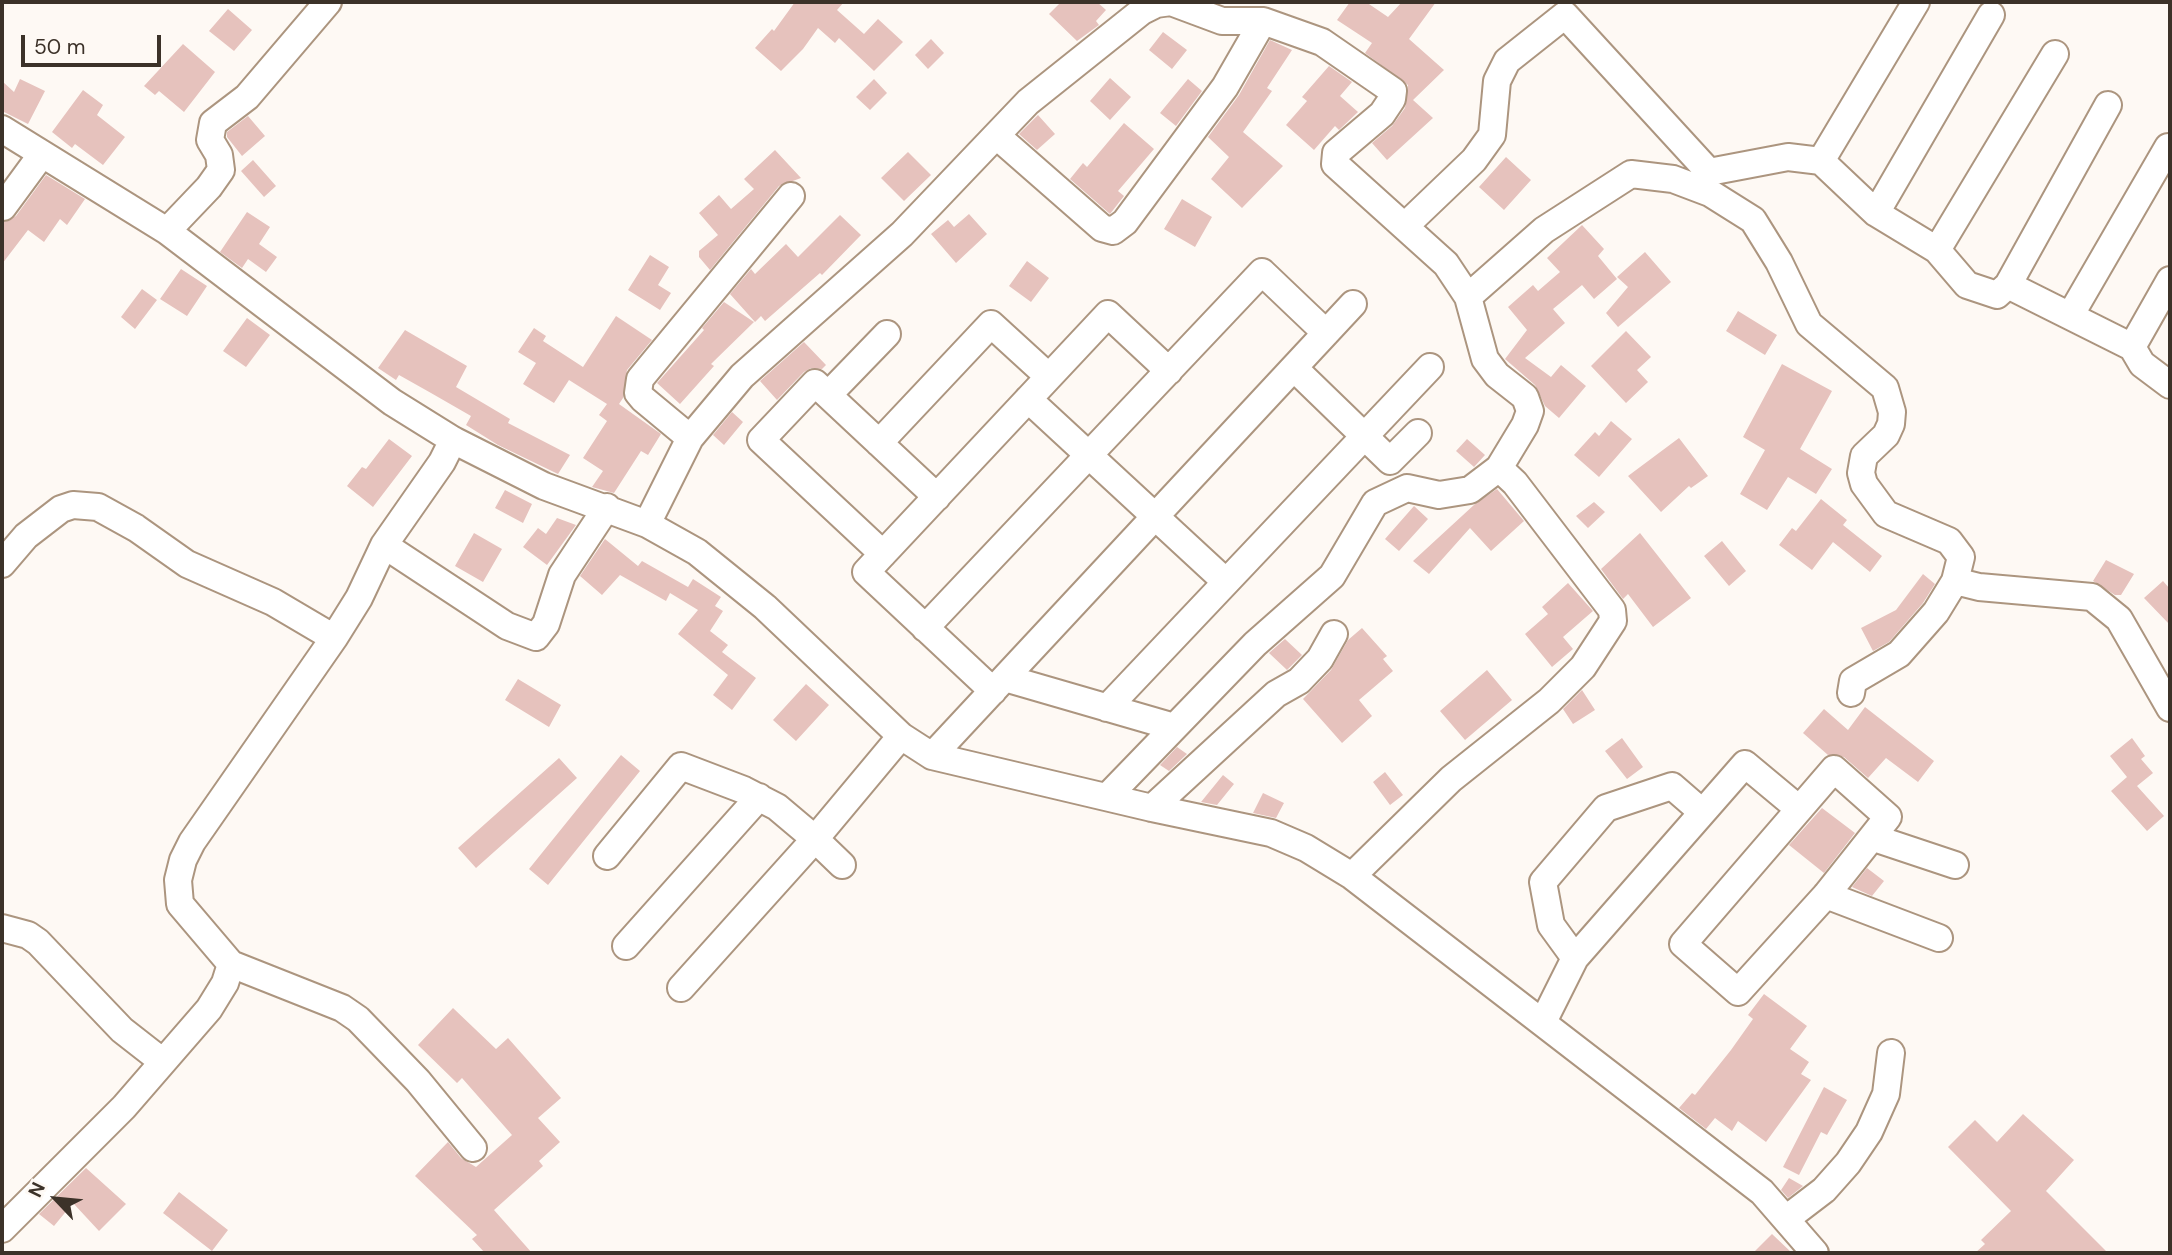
<!DOCTYPE html>
<style>
body{margin:0}
#map{position:relative;width:2172px;height:1255px;overflow:hidden;background:#fef9f4;font-family:"DM Sans",sans-serif}
canvas{display:block}
.frame{position:absolute;inset:0;border:4px solid #3c3229;pointer-events:none}
.north{position:absolute;left:21px;top:1164px;width:70px;height:70px;-webkit-text-stroke:5px #fef9f4;paint-order:stroke;rotate:296deg;font-size:19px;font-weight:700;line-height:28px;text-align:center;color:#3c3229}
.north::after{content:'';display:block;margin:auto;width:24px;height:32px;background:#3c3229;clip-path:polygon(50% 0,100% 100%,50% 72%,0 100%)}
.scale{position:absolute;left:21px;top:35px;width:140px;height:32px;box-sizing:border-box;border:4px solid #3c3229;border-top:0;padding-left:9px;font-size:21px;line-height:24px;white-space:nowrap;color:#3c3229;-webkit-text-stroke:5px #fef9f4;paint-order:stroke}
</style>
<div id="map">
<canvas width="2172" height="1255"></canvas>
<div class="frame"></div>
<div class="north">N</div>
<div class="scale">50 m</div>
</div>
<script>
const c = document.querySelector('canvas').getContext('2d');
c.lineJoin = 'round';
function fill(path, color) {
  c.fillStyle = color;
  c.fill(path, 'evenodd');
}
function shape(rows) {
  const path = new Path2D();
  for (const r of rows) {
    path.moveTo(r[0], r[1]);
    for (let i = 2; i < r.length; i += 2) path.lineTo(r[i], r[i + 1]);
  }
  return path;
}
function trace(path, color, width, dash) {
  c.strokeStyle = color;
  c.lineWidth = width;
  c.lineCap = dash ? 'butt' : 'round';
  c.setLineDash(dash || []);
  c.stroke(path);
}
const building = shape([
 [795,2,844,2,837,10,864,34,878,19,903,42,874,71,839,38,835,43,818,28,803,49,781,71,755,48,772,29,774,31],
 [1061,2,1097,2,1106,10,1096,21,1099,25,1077,41,1049,14],
 [1350,2,1366,2,1388,17,1402,2,1436,2,1409,39,1444,70,1413,100,1433,118,1387,160,1372,143,1392,126,1405,108,1408,85,1365,53,1372,43,1337,20],
 [228,9,252,30,234,51,209,31],
 [1163,32,1187,50,1172,69,1149,50],
 [931,39,944,53,928,69,915,55],
 [1270,40,1292,50,1267,88,1272,91,1243,132,1283,166,1242,208,1211,179,1229,157,1208,137,1239,95],
 [183,44,215,72,184,112,159,91,155,95,144,86],
 [1329,66,1352,82,1340,96,1358,112,1339,130,1335,126,1314,150,1286,125,1307,101,1302,97],
 [1110,78,1131,97,1110,120,1090,101],
 [20,79,45,91,28,124,2,111,2,81,14,92],
 [874,79,887,93,870,110,856,97],
 [1188,79,1202,91,1176,126,1160,113],
 [83,90,103,105,97,115,125,137,103,165,75,144,72,148,52,132],
 [1038,115,1055,134,1037,150,1019,134],
 [248,116,265,136,242,156,227,137,227,132],
 [1124,123,1154,149,1118,191,1124,196,1110,214,1070,179,1083,163,1087,167],
 [775,150,801,178,779,186,710,270,699,257,699,251,718,235,699,213,719,195,731,209,754,189,744,179],
 [908,152,931,175,904,201,881,178],
 [1506,157,1531,180,1504,210,1479,187],
 [253,160,276,186,264,197,241,171],
 [46,175,85,199,67,225,60,219,44,242,28,230,2,264,2,223,16,216],
 [1182,199,1212,217,1195,247,1164,229],
 [247,212,270,227,259,244,277,257,266,272,248,259,242,268,220,252],
 [969,214,987,234,956,263,931,234,948,220,954,227],
 [840,215,861,235,822,275,820,273,765,321,761,316,755,322,730,294,751,269,755,274,786,244,798,257],
 [1582,225,1604,249,1598,256,1617,279,1594,299,1582,285,1553,309,1565,323,1525,358,1551,377,1561,365,1586,386,1559,418,1545,406,1535,385,1505,359,1527,330,1508,307,1533,285,1538,291,1560,272,1547,258],
 [1645,252,1671,282,1618,327,1606,313,1628,287,1617,277],
 [650,255,669,267,658,285,671,293,660,310,628,290],
 [1027,261,1049,278,1031,302,1009,286],
 [181,269,207,286,187,316,160,299],
 [142,289,157,300,135,329,121,317],
 [724,302,754,322,711,364,714,366,680,404,657,383,704,330,702,328],
 [1738,311,1777,335,1765,355,1726,331],
 [616,316,652,340,627,370,623,398,619,404,661,434,648,455,641,451,614,493,592,487,603,471,583,458,607,421,599,415,607,404,569,380,554,403,523,384,536,363,518,352,534,328,546,336,543,341,583,367],
 [247,318,270,335,246,367,223,351],
 [405,330,467,366,456,387,510,419,508,423,570,455,558,474,498,445,466,425,471,416,431,393,399,375,396,380,378,368],
 [1626,331,1651,357,1637,370,1648,382,1626,403,1591,366],
 [804,342,826,365,822,369,811,368,804,372,777,400,760,381],
 [1782,364,1832,391,1800,449,1832,469,1816,494,1788,477,1767,510,1740,494,1765,450,1743,437],
 [732,412,743,422,724,445,713,435],
 [1611,421,1632,439,1599,477,1574,455,1595,432,1599,436],
 [1679,438,1708,476,1691,488,1689,486,1661,512,1628,476],
 [389,439,412,456,373,507,347,486,362,467,366,469],
 [1467,439,1485,455,1474,467,1456,451],
 [1497,489,1524,521,1491,551,1470,528,1429,574,1413,561,1475,504],
 [505,490,532,504,523,523,495,508],
 [1821,499,1847,520,1843,525,1882,556,1870,572,1833,542,1812,570,1779,545,1792,528,1796,531],
 [1594,502,1605,512,1588,528,1576,516],
 [1414,506,1428,519,1399,551,1385,539],
 [557,518,576,525,547,565,523,547,538,528,546,534],
 [474,533,502,549,483,582,455,566],
 [1640,533,1691,598,1653,627,1628,594,1623,599,1601,569],
 [605,539,638,566,642,561,688,587,693,579,721,597,715,606,723,611,710,631,728,645,722,652,756,678,732,710,713,695,728,675,678,634,698,610,670,593,666,601,620,575,602,595,580,576],
 [1722,541,1746,571,1729,586,1704,556],
 [2106,560,2134,574,2121,595,2115,595,2093,581],
 [1923,574,1935,584,1923,603,1889,642,1873,651,1861,628,1896,610],
 [2163,581,2170,589,2170,625,2144,598],
 [1568,583,1593,611,1563,637,1573,649,1552,667,1525,634,1548,614,1542,607],
 [1362,628,1387,656,1383,659,1393,671,1359,700,1372,716,1342,743,1303,699,1331,670,1348,640],
 [1285,639,1302,655,1287,670,1269,653],
 [1487,670,1512,700,1465,740,1440,711],
 [518,679,561,705,549,727,505,700],
 [806,684,829,705,796,741,773,720],
 [1582,690,1595,710,1573,724,1563,709],
 [1865,707,1934,761,1918,782,1886,758,1868,778,1844,757,1828,755,1803,733,1824,709,1848,730],
 [1622,738,1643,767,1627,779,1605,751],
 [2132,738,2145,756,2141,759,2153,773,2137,786,2164,816,2147,831,2111,791,2127,777,2110,756],
 [1177,747,1187,754,1169,771,1160,765],
 [621,755,640,771,548,885,529,869],
 [559,758,577,778,476,868,458,848],
 [1385,772,1403,795,1390,805,1373,782],
 [1223,775,1234,784,1217,805,1201,802],
 [1263,793,1284,803,1276,818,1253,813],
 [1822,808,1855,833,1824,873,1789,845],
 [1867,868,1884,881,1872,896,1852,887],
 [1764,994,1807,1026,1790,1049,1809,1062,1801,1074,1811,1080,1766,1142,1738,1121,1732,1131,1715,1118,1706,1129,1679,1108,1692,1093,1695,1095,1731,1050,1753,1019,1748,1015],
 [453,1008,496,1049,508,1038,561,1098,538,1118,560,1142,539,1161,543,1166,494,1210,532,1253,485,1253,472,1239,477,1235,415,1176,448,1142,461,1158,476,1167,512,1135,462,1078,457,1083,418,1045],
 [1824,1087,1847,1100,1827,1135,1821,1132,1799,1175,1783,1167],
 [2023,1114,2074,1160,2046,1191,2108,1253,1975,1253,1985,1244,1981,1240,2011,1211,1948,1147,1975,1120,1997,1142],
 [86,1168,126,1204,99,1231,73,1203,54,1226,39,1214],
 [1789,1178,1803,1186,1788,1198,1781,1190],
 [179,1192,228,1230,212,1251,163,1213],
 [1772,1234,1792,1253,1753,1253]
]);
const minor = shape([
 [2,129,167,231,392,402,453,440,544,486,647,524,697,552,765,607,901,736,932,756,1152,808,1271,833,1306,848,1352,876,1762,1192,1815,1253],
 [998,137,1102,228,1113,231,1125,222,1225,87,1263,21],
 [1821,161,1916,2],
 [3,207,42,154],
 [1876,213,1991,15],
 [1405,226,1474,160,1492,135,1497,81,1507,61,1565,15,1709,172,1788,157,1821,161,1876,213,1937,250,1967,285,1997,295,2008,285,2132,347,2142,364,2170,385],
 [167,231,209,187,221,170,219,155,210,140,213,123,247,97,328,2],
 [1937,250,2055,54],
 [2008,285,2108,105],
 [1468,297,1544,230,1631,174,1673,179,1710,193,1753,220,1779,262,1809,324,1885,388,1892,412,1891,424,1886,435,1864,456,1861,473,1864,484,1886,514,1949,541,1961,557,1955,581,1936,612,1899,654,1853,681,1851,693],
 [2070,316,2168,147],
 [2132,347,2170,280],
 [1294,368,1390,461,1418,433],
 [828,395,887,334],
 [1028,399,1226,582],
 [690,438,742,376,902,234,1028,102,1142,11,1156,4,1171,2,1222,21,1263,21,1322,42,1393,91,1392,99,1382,114,1336,153,1335,164,1446,264,1468,297,1485,359,1497,375,1525,397,1530,411,1525,425,1499,468,1470,490,1439,495,1407,488,1375,503,1332,576,1255,644,1107,797],
 [879,443,991,324,1049,377],
 [647,524,690,438,643,399,638,393,640,379,791,196],
 [384,545,507,626,536,637,546,624,562,575,607,507],
 [883,554,761,440,815,383,937,497],
 [2,564,26,536,61,509,73,505,98,507,136,528,187,564,273,602,334,638],
 [1955,581,1979,587,2092,597,2119,619,2170,708],
 [925,628,1262,272,1326,333],
 [1005,678,1174,727],
 [993,691,866,572,1108,314,1169,371],
 [1107,708,1430,367],
 [932,756,1353,304],
 [1834,769,1888,817,1826,895,1738,992,1683,944,1834,769],
 [1152,808,1276,694,1299,681,1320,659,1334,634],
 [1874,838,1955,865],
 [607,856,681,766,744,790,777,807,815,839,901,736],
 [1352,876,1451,779,1549,701,1583,667,1613,621,1612,610,1515,483,1499,468],
 [1826,895,1939,938],
 [2,928,28,935,38,942,122,1030,163,1062],
 [626,946,759,797],
 [1575,958,1551,925,1543,882,1606,808,1672,786,1702,812],
 [231,964,342,1008,358,1019,418,1081,473,1148],
 [681,988,815,839,842,865],
 [1543,1022,1575,958,1745,764,1799,809],
 [1786,1219,1824,1190,1848,1163,1869,1132,1886,1094,1891,1053],
 [2,1229,124,1107,209,1009,225,983,231,964,180,904,178,880,183,860,192,842,334,638,359,598,384,545,442,462,453,440]
]);
fill(building, '#e6c2bd');
trace(minor, '#ac957f', 30);
trace(minor, '#fff', 26);
</script>
